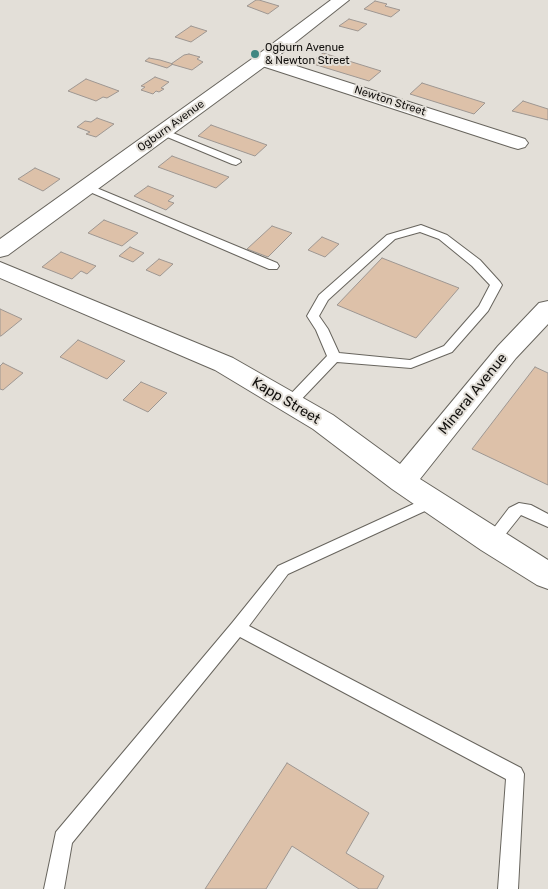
<!DOCTYPE html>
<style>
body{margin:0}
canvas{display:block;background:#e3dfd8}
</style>
<canvas width="548" height="889"></canvas>
<script>
const c = document.querySelector('canvas').getContext('2d');
c.lineJoin = 'round';
function fill(path, color) {
  c.fillStyle = color;
  c.fill(path, 'evenodd');
}
function shape(rows) {
  const path = new Path2D();
  for (const r of rows) {
    path.moveTo(r[0], r[1]);
    for (let i = 2; i < r.length; i += 2) path.lineTo(r[i], r[i + 1]);
  }
  return path;
}
function trace(path, color, width, dash) {
  c.strokeStyle = color;
  c.lineWidth = width;
  c.lineCap = dash ? 'butt' : 'round';
  c.setLineDash(dash || []);
  c.stroke(path);
}
function drawText(font, color, halo, rows, align = 'center') {
  c.font = font + ' Rubik,sans-serif';
  c.lineWidth = 4;
  c.setLineDash([]);
  c.textBaseline = 'middle';
  c.strokeStyle = halo;
  c.fillStyle = color;
  for (const [text, x, y, turn = 0] of rows) {
    c.save();
    c.translate(x, y);
    c.rotate((+turn || 0) * Math.PI / 180);
    c.textAlign = isNaN(turn) ? turn : align;
    if (halo) c.strokeText(text, 0, 0);
    c.fillText(text, 0, 0);
    c.restore();
  }
}
const building = shape([
 [256,0,259,0,279,6,268,14,247,6,256,0],
 [375,1,387,4,385,6,400,10,391,17,364,9,375,1],
 [349,19,367,24,358,31,339,26,349,19],
 [191,26,207,31,191,42,175,37,191,26],
 [323,53,381,71,369,81,310,63,323,53],
 [189,54,200,57,197,59,203,62,192,70,171,64,184,55,189,54],
 [149,58,160,60,173,64,167,68,145,61,149,58],
 [155,77,169,82,161,88,164,89,159,92,156,91,153,94,141,90,145,87,141,86,155,77],
 [86,79,119,91,107,98,103,97,96,101,68,91,86,79],
 [422,83,485,103,474,114,410,94,422,83],
 [523,101,548,109,548,120,512,111,523,101],
 [97,118,114,124,96,137,86,134,90,132,77,127,85,121,91,122,97,118],
 [211,125,267,145,255,156,198,136,211,125],
 [172,156,229,177,216,188,158,167,172,156],
 [35,168,60,179,43,191,18,179,35,168],
 [148,186,174,196,168,201,174,203,166,210,134,196,148,186],
 [104,220,138,233,122,246,88,233,104,220],
 [272,226,292,233,268,257,247,249,272,226],
 [322,237,339,244,325,257,308,250,322,237],
 [130,247,144,253,133,262,119,256,130,247],
 [61,252,96,266,87,274,81,271,72,279,42,267,61,252],
 [382,258,459,288,416,338,337,305,382,258],
 [159,259,173,264,160,276,146,270,159,259],
 [0,309,22,319,1,336,0,336,0,309],
 [78,340,125,361,107,379,60,357,78,340],
 [3,363,23,373,3,390,0,389,0,366,3,363],
 [535,367,548,373,548,485,472,449,535,367],
 [141,382,167,393,148,412,123,400,141,382],
 [287,763,369,813,346,853,384,876,377,889,359,889,292,846,266,889,205,889,287,763]
]);
const lane = shape([
 [163,129,240,160,241,162,236,165,232,164,160,134,158,132,163,129],
 [87,184,277,263,279,266,277,269,269,269,83,189,82,187,83,185,87,184],
 [421,225,447,235,480,260,500,282,502,285,488,311,452,352,411,368,337,362,295,406,285,406,283,403,285,400,327,356,316,330,307,316,319,295,387,235,421,225],
 [420,232,439,239,472,266,490,285,479,306,444,346,410,360,339,353,328,329,319,316,328,300,395,239,420,232],
 [433,495,438,497,440,501,438,505,288,574,249,626,521,768,524,774,518,889,498,889,506,779,240,637,72,843,64,889,44,889,56,832,232,623,278,566,433,495],
 [519,503,531,505,548,514,548,527,521,515,497,545,492,547,487,545,485,541,487,537,509,508,519,503]
]);
const street = shape([
 [262,55,525,139,528,143,525,147,518,149,511,147,256,64,253,60,256,56,262,55],
 [0,262,233,358,333,415,400,464,498,346,539,303,548,301,548,324,516,358,420,479,548,560,548,589,537,585,481,550,392,489,313,429,215,370,0,278,0,262]
]);
const secondary = shape([
 [331,0,349,0,268,64,8,255,0,257,0,239,256,56,331,0]
]);
const markers = [
 [255,54,5,"#418781"]
];
const farPoinames = [
 ["Ogburn Avenue",265,48],
 ["& Newton Street",265,61]
];
const farStreetnames = [
 ["Newton Street",390,101,18],
 ["Ogburn Avenue",171,126,-36]
];
const streetNames = [
 ["Mineral Avenue",473,394,-51],
 ["Kapp Street",286,401,31]
];
fill(building, '#ddc1a9');
trace(building, '#9e9792', 1);
trace(lane, '#68655e', 2);
trace(street, '#68655e', 2);
trace(secondary, '#68655e', 2);
fill(lane, '#fff');
fill(street, '#fff');
fill(secondary, '#fff');
for (const [x, y, r, color] of markers) {
  const dot = new Path2D();
  dot.arc(x, y, r, 0, 2 * Math.PI);
  c.fillStyle = color;
  c.fill(dot);
  trace(dot, '#e3dfd8', 2);
}
drawText('11px', '#110f0d', '#e3dfd8', farPoinames, 'left');
drawText('11px', '#110f0d', '#e3dfd8', farStreetnames);
drawText('14px', '#110f0d', '#e3dfd8', streetNames);
</script>
